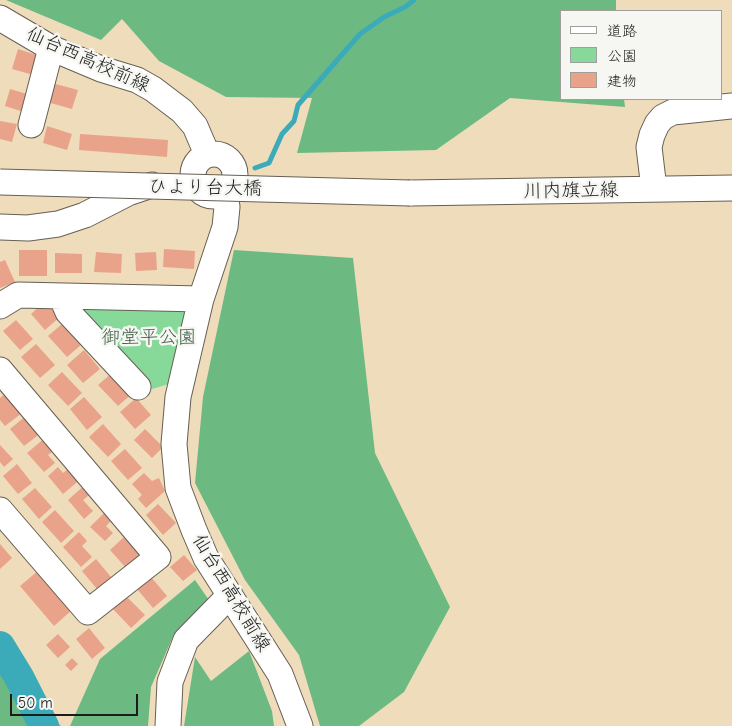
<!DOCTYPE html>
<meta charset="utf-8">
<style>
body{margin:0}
#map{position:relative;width:732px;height:726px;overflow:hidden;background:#efdcbb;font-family:"Comic Neue","Klee One",sans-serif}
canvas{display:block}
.legend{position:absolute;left:560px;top:10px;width:162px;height:90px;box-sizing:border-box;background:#f6f6f2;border:1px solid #9f9f9c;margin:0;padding:6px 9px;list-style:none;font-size:15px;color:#1c1c1c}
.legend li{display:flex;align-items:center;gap:10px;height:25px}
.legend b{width:25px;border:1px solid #9f9f9c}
.scale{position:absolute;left:10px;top:694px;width:128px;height:22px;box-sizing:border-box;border:2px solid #1c1c1c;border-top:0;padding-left:6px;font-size:15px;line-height:18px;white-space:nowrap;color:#1c1c1c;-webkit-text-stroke:4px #f6f6f2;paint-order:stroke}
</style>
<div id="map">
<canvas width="732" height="726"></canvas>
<ul class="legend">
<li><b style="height:6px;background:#fff"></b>道路</li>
<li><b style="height:14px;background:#87d99a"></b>公園</li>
<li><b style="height:14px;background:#eaa38b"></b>建物</li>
</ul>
<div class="scale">50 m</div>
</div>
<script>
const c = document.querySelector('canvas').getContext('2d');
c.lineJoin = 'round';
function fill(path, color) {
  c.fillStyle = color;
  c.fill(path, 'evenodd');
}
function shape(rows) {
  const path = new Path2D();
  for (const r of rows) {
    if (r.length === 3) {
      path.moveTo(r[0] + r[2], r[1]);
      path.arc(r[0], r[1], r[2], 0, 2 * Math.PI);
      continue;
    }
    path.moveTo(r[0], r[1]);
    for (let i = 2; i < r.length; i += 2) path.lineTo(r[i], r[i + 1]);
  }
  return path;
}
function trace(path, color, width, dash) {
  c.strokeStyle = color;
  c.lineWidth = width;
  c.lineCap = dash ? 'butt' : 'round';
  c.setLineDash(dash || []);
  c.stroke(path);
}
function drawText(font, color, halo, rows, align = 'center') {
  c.font = font + ' "Comic Neue","Klee One",sans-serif';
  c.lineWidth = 5;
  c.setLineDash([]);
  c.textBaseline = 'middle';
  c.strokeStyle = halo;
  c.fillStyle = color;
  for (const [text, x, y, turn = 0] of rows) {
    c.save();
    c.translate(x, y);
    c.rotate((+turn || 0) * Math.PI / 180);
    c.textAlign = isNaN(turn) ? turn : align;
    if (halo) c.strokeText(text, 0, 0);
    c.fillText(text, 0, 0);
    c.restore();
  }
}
const green = shape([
 [84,302,186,310,169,384,152,389,85,312]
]);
const forest = shape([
 [6,0,616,0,616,11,561,11,561,99,624,99,625,107,510,98,436,150,297,153,312,98,226,97,159,61,122,19,101,40],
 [234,250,353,258,375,453,450,607,404,692,359,726,320,726,299,655,245,580,195,483,203,397],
 [195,580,211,603,174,634,151,687,148,726,70,726,100,659],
 [249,651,272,711,274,726,184,726,195,657,211,681],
 [0,664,61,726,0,726]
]);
const stream = shape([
 [255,168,269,163,282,134,294,121,298,105,360,34,384,17,405,7,414,0]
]);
const river = shape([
 [0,646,19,677,44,726]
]);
const building = shape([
 [18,49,42,57,37,76,12,69],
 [52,83,78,90,72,109,47,102],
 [10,89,34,96,30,114,5,106],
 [0,121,17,124,12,142,0,139],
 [47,126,72,134,67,150,43,143],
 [80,134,168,140,167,157,79,150],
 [164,249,195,251,194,269,163,267],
 [19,250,47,250,47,276,19,276],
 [96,252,122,254,121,273,94,272],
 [156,252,157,270,136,271,135,253],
 [55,253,82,254,82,273,55,273],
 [5,260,15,282,0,288,0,262],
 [47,299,61,316,45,330,31,314],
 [16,320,33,339,20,350,3,331],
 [62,324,81,345,67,357,48,336],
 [36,344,55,365,40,378,21,357],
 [84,350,100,369,83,383,67,365],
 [62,372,82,393,68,406,48,385],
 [113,372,133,393,118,406,98,385],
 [6,393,22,413,5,426,0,420,0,398],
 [84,397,102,417,87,430,70,409],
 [136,398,151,415,135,429,120,412],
 [27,415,41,433,24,446,10,429],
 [103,424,121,444,108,457,89,437],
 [145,429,163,447,152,458,134,440],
 [46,437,56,449,48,455,55,463,44,472,27,453],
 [0,445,13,459,4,467,0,462],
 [125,449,142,468,128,480,111,461],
 [17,464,32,483,18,494,3,476],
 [72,466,82,478,63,494,48,476,58,467,63,473],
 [144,473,152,481,159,478,165,491,146,508,138,499,142,495,132,484],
 [86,484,93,492,83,500,93,511,84,519,68,500],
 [35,488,52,507,39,519,22,499],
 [158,504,176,523,163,535,146,515],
 [55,510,74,531,61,543,42,522],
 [104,513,111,521,106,526,113,533,105,541,90,527],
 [79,532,87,541,82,546,92,557,81,567,63,547],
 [124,537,140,555,126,568,110,550],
 [0,544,12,558,0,569],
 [184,555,197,570,183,581,170,567],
 [96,559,111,577,97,589,82,571],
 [39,570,73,609,54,626,20,586],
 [151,577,167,596,153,608,137,589],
 [125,595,145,615,131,628,112,608],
 [89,628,105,648,92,659,76,639],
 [58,634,70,647,58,658,46,645],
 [72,658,78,664,71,671,65,665]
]);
const minor = shape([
 [0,18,51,48,101,69,137,80,153,89,182,111,195,126,207,154],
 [31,125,51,48],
 [214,175,21],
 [654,189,649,147,652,135,657,124,663,117,673,112,732,106],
 [225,193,227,207,225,227,201,299,178,397,174,444,178,488,194,530,206,558,280,674,300,726],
 [410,193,732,188],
 [0,227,28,228,58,224,85,215,128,193,152,185],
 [61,296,68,312,138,387],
 [0,306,18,295,201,299],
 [0,370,158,557,88,612,0,510],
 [168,726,170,682,186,640,230,595]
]);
const minorBridge = shape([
 [0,182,410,193]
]);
const streetNames = [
 ["仙台西高校前線",88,60,24],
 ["ひより台大橋",205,188,1],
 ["川内旗立線",571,191,-1],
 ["仙台西高校前線",231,593,59]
];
const parkNames = [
 ["御堂平公園",149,338]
];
fill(green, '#87d99a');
fill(forest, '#6db982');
trace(stream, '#3cabb9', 5);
trace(river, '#3cabb9', 30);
fill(building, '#eaa38b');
trace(minor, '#665f54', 27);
trace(minor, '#fff', 25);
trace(minorBridge, '#665f54', 27, []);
trace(minorBridge, '#fff', 25);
drawText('19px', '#1c1c1c', '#f6f6f2', streetNames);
drawText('19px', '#415e48', '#f6f6f2', parkNames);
</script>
